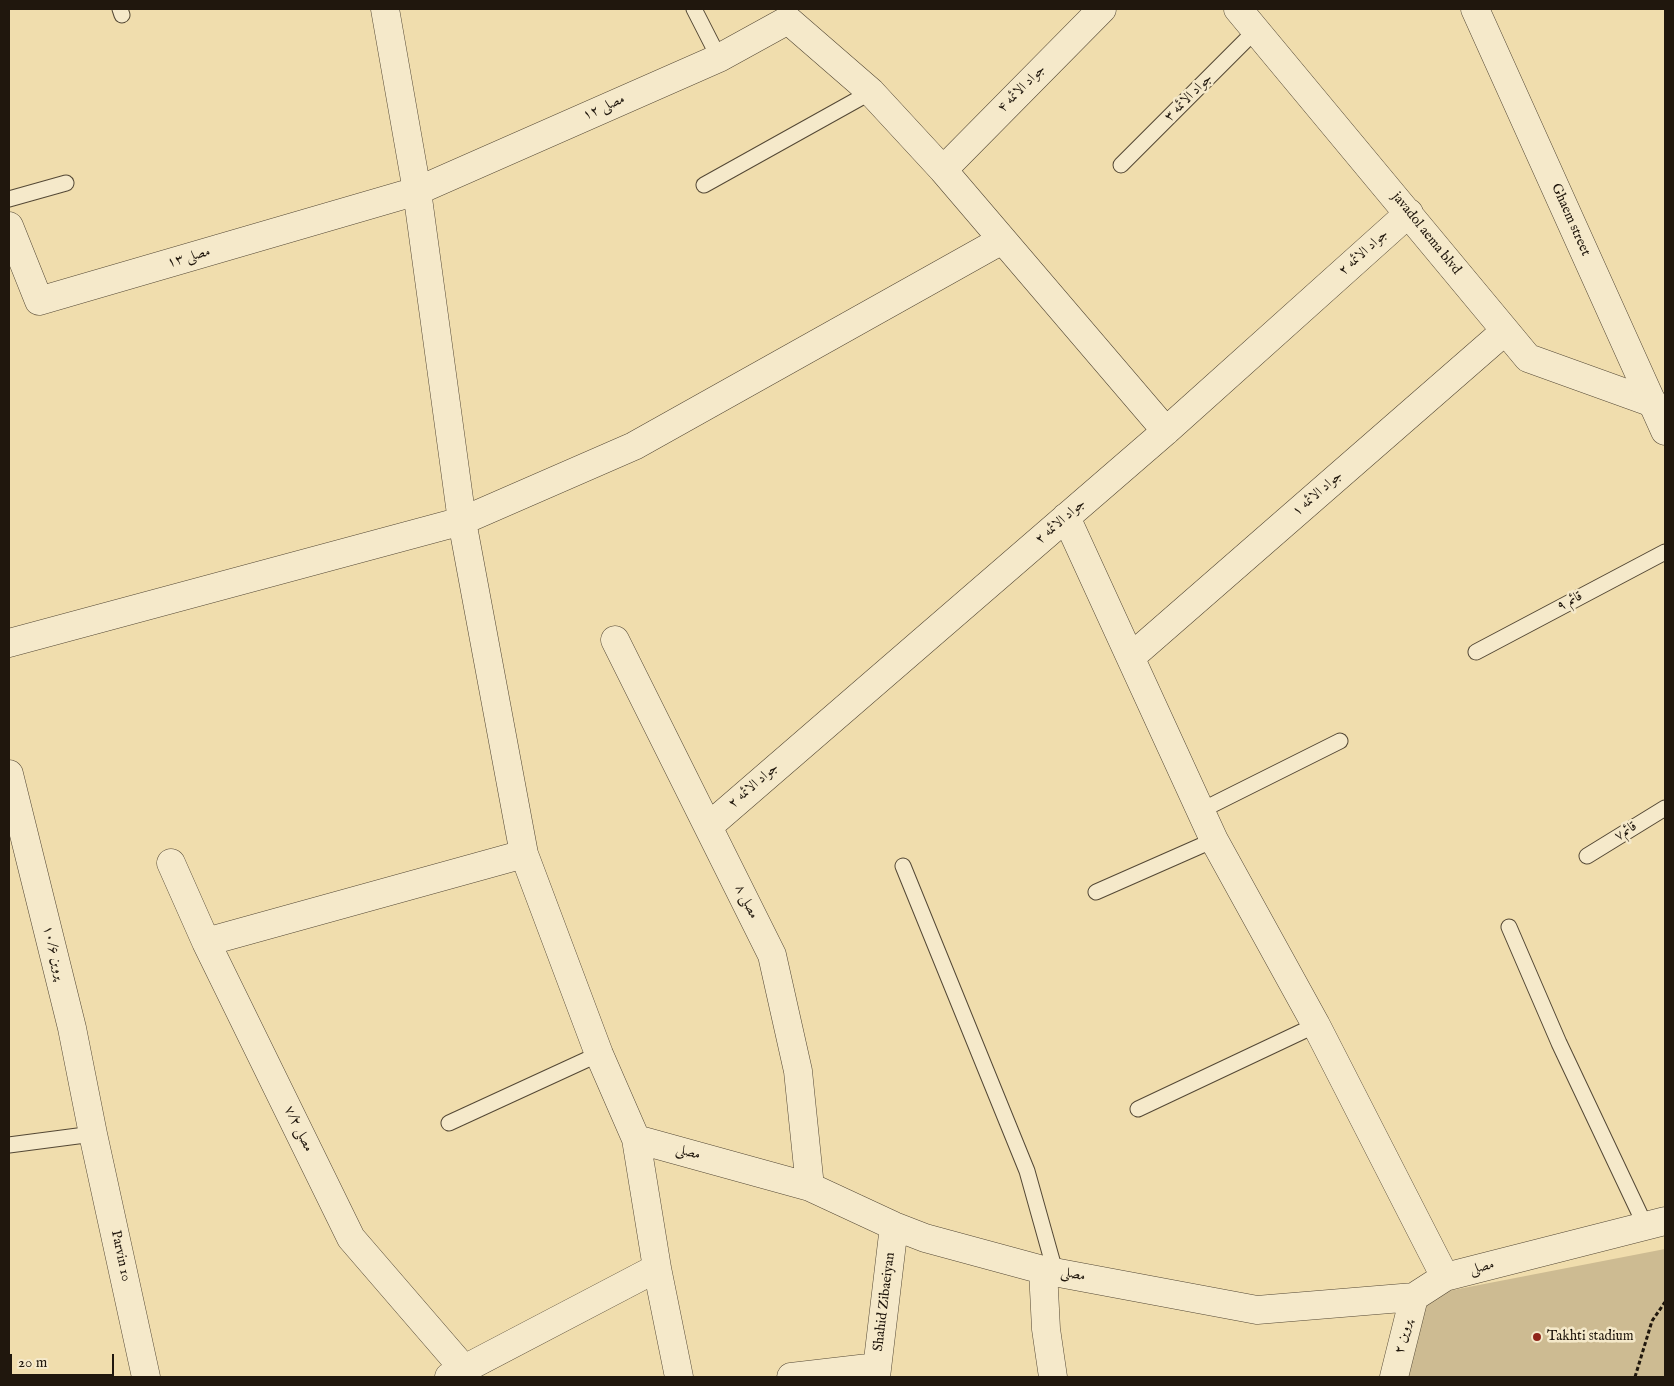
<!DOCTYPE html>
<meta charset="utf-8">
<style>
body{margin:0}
#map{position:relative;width:1674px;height:1386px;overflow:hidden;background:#f0ddad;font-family:"IM FELL English",serif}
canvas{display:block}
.frame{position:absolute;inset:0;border:10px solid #20170d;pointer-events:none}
.scale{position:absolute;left:10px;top:1354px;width:104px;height:22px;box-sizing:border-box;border:2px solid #20170d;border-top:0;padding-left:6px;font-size:15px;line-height:18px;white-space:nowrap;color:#20170d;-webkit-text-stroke:4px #f5e9ca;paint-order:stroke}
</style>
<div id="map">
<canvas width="1674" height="1386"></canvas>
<div class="frame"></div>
<div class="scale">20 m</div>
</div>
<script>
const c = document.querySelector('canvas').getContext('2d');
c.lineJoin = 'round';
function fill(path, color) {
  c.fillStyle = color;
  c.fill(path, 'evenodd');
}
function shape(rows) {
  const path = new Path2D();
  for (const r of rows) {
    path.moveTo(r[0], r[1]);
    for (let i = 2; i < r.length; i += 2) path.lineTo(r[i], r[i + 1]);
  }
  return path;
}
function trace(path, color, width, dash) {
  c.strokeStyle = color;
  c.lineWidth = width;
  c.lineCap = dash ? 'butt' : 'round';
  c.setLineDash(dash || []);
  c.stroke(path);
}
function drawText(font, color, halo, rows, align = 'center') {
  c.font = font + ' "IM FELL English",Amiri,serif';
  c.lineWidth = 5;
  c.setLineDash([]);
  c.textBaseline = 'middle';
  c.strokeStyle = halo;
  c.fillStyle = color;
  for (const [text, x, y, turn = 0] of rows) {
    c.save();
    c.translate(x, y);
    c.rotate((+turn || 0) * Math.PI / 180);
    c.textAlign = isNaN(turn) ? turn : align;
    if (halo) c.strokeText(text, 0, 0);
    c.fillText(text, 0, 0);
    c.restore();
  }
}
const green = shape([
 [1665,1249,1665,1377,1401,1377,1417,1297]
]);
const path = shape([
 [1635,1377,1652,1321,1665,1302]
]);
const service = shape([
 [120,9,122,15],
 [694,9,719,58],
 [1121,165,1256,30],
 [704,185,871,92],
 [9,199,66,183],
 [1476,652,1665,552],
 [1202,810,1340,741],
 [1587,856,1665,808],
 [903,866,1027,1171,1055,1271],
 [1096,892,1214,840],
 [1509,927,1559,1043,1645,1225],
 [1138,1109,1316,1025],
 [449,1123,599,1054],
 [9,1145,93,1134]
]);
const minor = shape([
 [385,9,417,191,462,521,524,854,599,1054,636,1139,657,1268,679,1377],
 [1238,9,1528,358,1653,403],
 [943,170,1102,9],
 [9,226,39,301,417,191,719,58,788,20,871,92,943,170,1166,431],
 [1066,517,1214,840,1316,1025,1445,1277],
 [615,640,772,955,798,1071,810,1187],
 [9,643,462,521,634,446,1002,240],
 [1131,657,1505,331],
 [9,774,72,1028,93,1134,146,1377],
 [709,826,1166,431,1409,213],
 [171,863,206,942,351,1238,464,1369],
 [206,942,524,854],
 [636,1139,810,1187,894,1226,925,1238,1043,1270,1257,1310,1414,1297,1445,1277,1665,1221],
 [1043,1270,1046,1329,1053,1377],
 [449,1377,657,1268],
 [791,1377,877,1367],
 [876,1377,894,1226],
 [1394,1377,1414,1297]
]);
const tertiary = shape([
 [1475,9,1665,431]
]);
const markers = [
 [1537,1337,5,"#8f2418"]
];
const streetNames = [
 ["جواد الائمه ۴",1022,89,-45],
 ["جواد الائمه ۳",1189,98,-45],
 ["مصلی ۱۲",604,108,-24],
 ["Ghaem street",1570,220,66],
 ["javadol aema blvd",1426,234,51],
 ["جواد الائمه ۲",1364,253,-42],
 ["مصلی ۱۳",189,258,-16],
 ["جواد الائمه ۱",1318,494,-41],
 ["جواد الائمه ۲",1061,522,-41],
 ["قائم ۹",1570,602,-28],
 ["جواد الائمه ۲",754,786,-41],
 ["قائم۷",1626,832,-32],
 ["مصلی ۸",746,902,64],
 ["پروین ۱۰/۶",53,953,76],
 ["مصلی ۷/۲",298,1129,64],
 ["مصلی",688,1153,15],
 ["Parvin 10",120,1256,78],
 ["مصلی",1482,1268,-14],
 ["مصلی",1073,1275,11],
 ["Shahid Zibaeiyan",885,1302,-83],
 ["پروین ۲",1404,1337,-76]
];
const poiNames = [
 ["Takhti stadium",1547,1337]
];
fill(green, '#cdbb92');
trace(service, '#544835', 17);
trace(minor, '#544835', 29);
trace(tertiary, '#544835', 29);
trace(path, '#20170d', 3, [4, 2.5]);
trace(service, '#f5e9ca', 15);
trace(minor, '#f5e9ca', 28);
trace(tertiary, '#f5e9ca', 28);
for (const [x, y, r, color] of markers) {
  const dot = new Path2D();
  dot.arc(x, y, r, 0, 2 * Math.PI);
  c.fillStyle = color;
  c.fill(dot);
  trace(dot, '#f5e9ca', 2);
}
drawText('14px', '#20170d', '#f5e9ca', streetNames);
drawText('14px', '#20170d', '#f5e9ca', poiNames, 'left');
</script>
